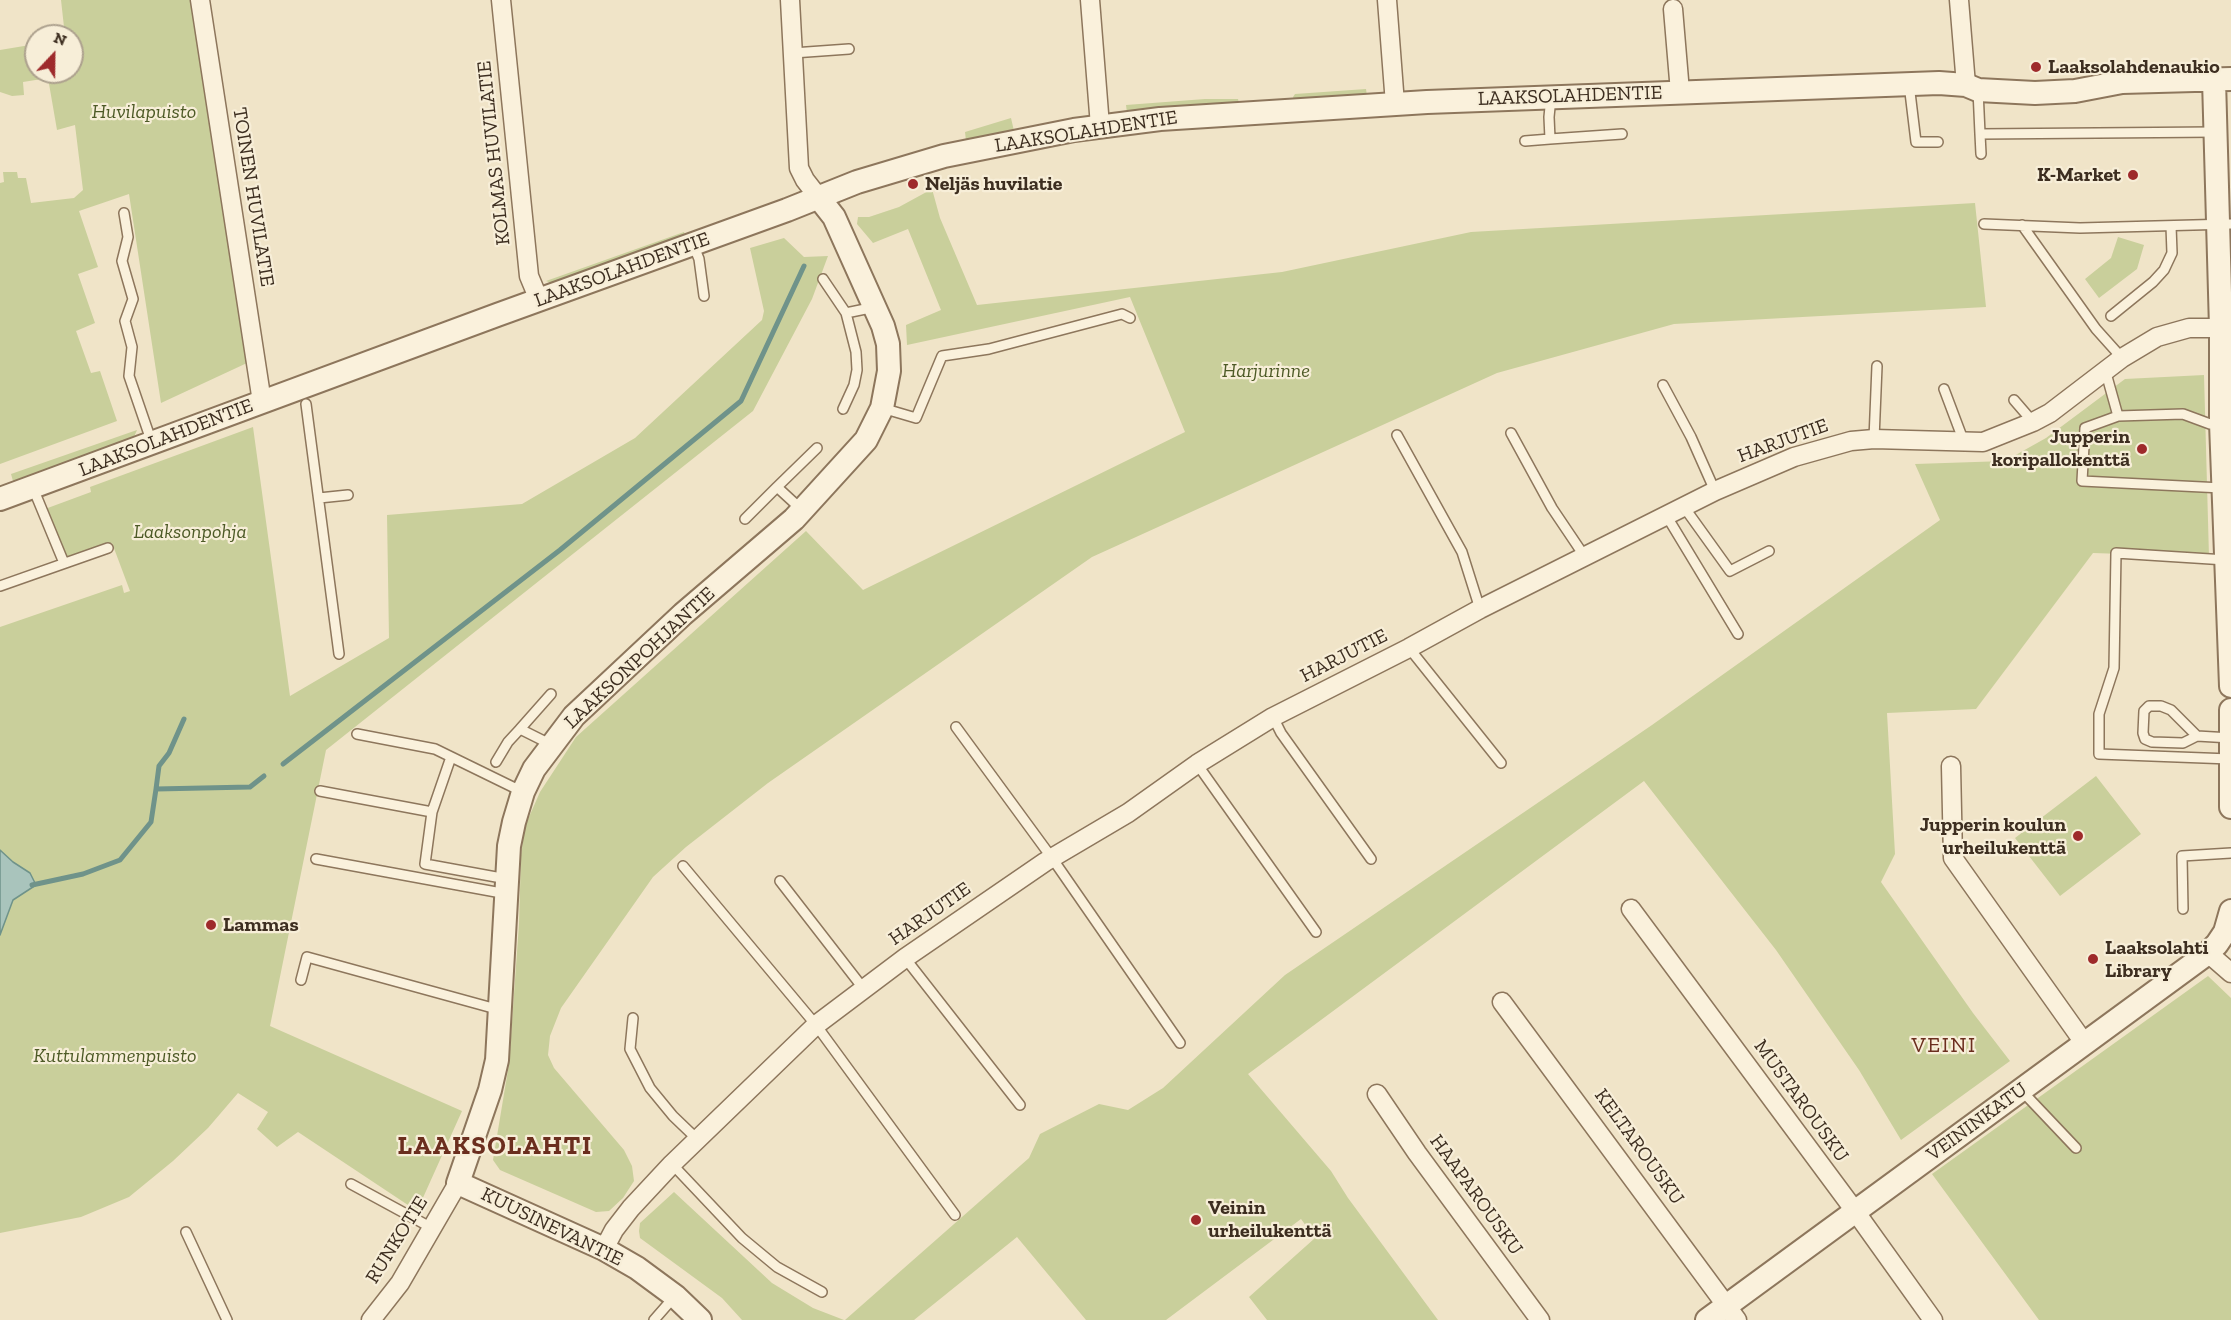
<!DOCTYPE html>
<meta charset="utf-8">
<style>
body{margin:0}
#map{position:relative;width:2231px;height:1320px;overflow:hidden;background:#f0e4c8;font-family:"Zilla Slab",serif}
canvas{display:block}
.north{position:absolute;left:24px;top:24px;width:60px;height:60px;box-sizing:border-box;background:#f7eed8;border:2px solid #ada18e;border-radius:50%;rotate:22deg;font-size:16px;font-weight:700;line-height:24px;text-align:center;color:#3d2e20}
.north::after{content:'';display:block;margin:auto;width:21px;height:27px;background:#9e2a2b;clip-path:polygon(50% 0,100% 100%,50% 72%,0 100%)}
</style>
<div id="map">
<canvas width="2231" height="1320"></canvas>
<div class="north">N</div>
</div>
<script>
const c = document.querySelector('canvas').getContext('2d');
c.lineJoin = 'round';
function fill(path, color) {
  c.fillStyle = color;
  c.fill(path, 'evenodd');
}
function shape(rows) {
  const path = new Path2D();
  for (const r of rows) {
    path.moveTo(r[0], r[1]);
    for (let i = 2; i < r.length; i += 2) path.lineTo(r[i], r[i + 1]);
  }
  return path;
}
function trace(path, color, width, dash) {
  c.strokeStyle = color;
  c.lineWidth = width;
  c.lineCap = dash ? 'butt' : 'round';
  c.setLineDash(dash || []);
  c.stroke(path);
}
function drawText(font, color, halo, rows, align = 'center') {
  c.font = font + ' "Zilla Slab",serif';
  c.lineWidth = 4.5;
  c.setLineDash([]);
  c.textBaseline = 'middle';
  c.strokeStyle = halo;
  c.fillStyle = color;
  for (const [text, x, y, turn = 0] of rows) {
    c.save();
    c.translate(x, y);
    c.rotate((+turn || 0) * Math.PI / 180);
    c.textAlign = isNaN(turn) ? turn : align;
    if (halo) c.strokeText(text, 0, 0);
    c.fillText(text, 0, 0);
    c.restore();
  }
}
const green = shape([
 [61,0,199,0,247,363,161,403,129,194,79,211,98,267,78,274,95,323,76,331,91,373,100,371,117,421,0,464,0,183,4,182,3,172,17,172,18,178,26,178,31,203,74,198,83,190,75,125,57,130,48,78,23,82,24,95,12,96,0,92,0,50,36,44,36,72,72,72,72,36,65,36],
 [1366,89,1367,96,1294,100,1293,97,1295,94],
 [1205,99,1238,99,1239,103,1127,113,1126,105],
 [1011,118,1014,131,966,141,965,132],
 [932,189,940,218,977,305,1282,272,1471,232,1975,203,1986,307,1674,324,1497,373,1092,557,768,783,686,847,653,877,561,1008,550,1036,548,1055,554,1068,624,1150,632,1166,634,1181,623,1198,609,1211,596,1212,500,1170,493,1160,509,1064,519,924,521,855,525,826,540,792,576,737,806,531,863,590,1185,432,1130,297,907,345,906,325,941,310,908,229,873,243,857,224,858,217,869,217,899,207],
 [684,232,686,237,554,284,546,281],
 [2118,237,2144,245,2137,269,2099,298,2085,279,2111,258],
 [784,238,804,257,828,256,812,299,753,411,326,750,270,1026,462,1111,417,1211,298,1132,277,1147,257,1129,268,1112,238,1093,208,1128,173,1161,129,1197,81,1217,0,1233,0,627,122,585,124,593,130,591,112,543,65,559,45,509,91,492,90,487,253,427,290,696,389,638,387,515,522,504,635,438,762,320,764,311,750,248],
 [2204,375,2209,557,2093,553,1976,709,1887,713,1895,854,1881,882,1973,1013,2010,1061,1901,1140,1859,1070,1776,950,1644,781,1248,1074,1331,1171,1348,1198,1438,1320,1267,1320,1249,1297,1315,1238,1301,1219,1166,1320,1086,1320,1017,1237,914,1320,845,1320,1029,1158,1040,1134,1099,1104,1128,1110,1163,1088,1285,975,1652,725,1940,520,1915,464,2005,461,2046,438,2125,379],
 [137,430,134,437,13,481,11,474],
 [2096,776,2141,834,2060,896,2015,838],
 [2208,976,2231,998,2231,1320,2039,1320,1932,1174],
 [674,1192,772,1283,813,1308,844,1320,742,1320,722,1298,640,1238,639,1231,640,1223]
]);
const water = shape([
 [0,850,13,862,30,873,36,885,13,900,0,935,0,850]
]);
const stream = shape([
 [283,764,560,550,741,401,804,266],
 [156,789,159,766,169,753,184,719],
 [32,885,83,874,120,860,151,822,156,789,250,787,264,776]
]);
const service = shape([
 [793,53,849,49],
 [1909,84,1916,142,1938,142],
 [1978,90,1980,134,2215,132],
 [1551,97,1549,117,1550,139,1622,134],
 [1980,134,1981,154],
 [1525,141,1550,139],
 [124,213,128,237,122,261,133,299,125,321,132,347,129,376,152,443],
 [1984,224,2080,228,2231,224],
 [2022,225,2096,329,2122,358],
 [693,244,699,259,704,296],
 [823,279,846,313],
 [2111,316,2153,282,2164,270,2172,253,2171,226],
 [2106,373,2118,416,2183,414,2210,424,2221,423],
 [1663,385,1691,437,1715,491],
 [1944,389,1964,442],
 [2014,400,2033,422],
 [306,404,339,654],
 [882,408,916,418,942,356,989,349,1122,314,1130,318],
 [843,409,854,385,857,370,856,352,846,313,875,307],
 [2118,416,2085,428,2082,481,2222,488],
 [1511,433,1552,508,1585,557],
 [1397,435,1462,552,1480,609],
 [1874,439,1877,366],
 [33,488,64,563],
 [319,498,348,495],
 [1684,507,1730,571,1769,551],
 [802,510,777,487,817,448],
 [1666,515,1738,634],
 [745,519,777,487],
 [2226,560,2116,553,2114,668,2099,714,2099,754,2230,759],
 [0,586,108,548],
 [1409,648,1501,763],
 [1273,717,1281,733,1371,859],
 [956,727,1052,858,1180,1043],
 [520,729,551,694],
 [357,734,435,749,523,792],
 [2197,736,2171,710,2161,706,2149,706,2144,711,2143,733,2145,739,2152,742,2183,743,2197,736,2231,738],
 [451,757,432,812,425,864,507,879],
 [496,762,508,742,520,729,552,745],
 [1197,764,1316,932],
 [320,791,432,812],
 [316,859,507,894],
 [683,866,816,1025,955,1215],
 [780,881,863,988],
 [2183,909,2182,856,2231,853],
 [905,958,1020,1105],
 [301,980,307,957,500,1010],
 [633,1018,630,1049,650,1088,673,1116,698,1140],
 [2021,1090,2076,1148],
 [672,1164,742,1238,777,1267,822,1292],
 [351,1184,432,1228],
 [186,1232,227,1320],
 [654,1320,675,1296]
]);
const minor = shape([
 [200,0,262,402],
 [501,0,529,276,539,300],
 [790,0,799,168,805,180,819,198],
 [1090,0,1100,126],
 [1387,0,1395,104],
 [1959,0,1966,85],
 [1673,9,1680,92],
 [1951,766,1953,858,2085,1044],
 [1631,909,1855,1211,1933,1320],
 [2208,953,2231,973],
 [1502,1002,1737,1320],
 [1377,1094,1417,1153,1540,1320],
 [604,1249,614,1230,631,1208,672,1164,816,1025,905,958,1045,862,1128,813,1197,764,1273,717,1409,648,1480,609,1715,491,1794,457,1851,441,1874,439,1983,442,2033,422,2050,413,2122,358,2157,337,2189,328,2221,328],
 [371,1320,400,1283,458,1183]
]);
const tertiary = shape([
 [2214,80,2221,328,2221,423,2231,686],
 [0,499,497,315,787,210,857,182,944,156,1074,130,1160,119,1427,102,1939,83,1966,85,1978,90,2035,93,2075,91,2122,82,2231,79],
 [2231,710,2231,807],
 [700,1320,675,1296,637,1268,604,1249,458,1183,490,1090,497,1060,509,846,514,822,523,792,534,769,574,716,683,614,794,519,866,440,882,408,889,371,888,344,883,326,834,217,819,198],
 [1707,1320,2208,953,2217,944,2225,932,2231,911]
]);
const markers = [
 [2036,67,6,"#9e2a2b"],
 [2133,175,6,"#9e2a2b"],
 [913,184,6,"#9e2a2b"],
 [2142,449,6,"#9e2a2b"],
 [2078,836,6,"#9e2a2b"],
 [211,925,6,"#9e2a2b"],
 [2093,959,6,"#9e2a2b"],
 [1196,1220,6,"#9e2a2b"]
];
const poiNames = [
 ["Laaksolahdenaukio",2048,67],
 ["K-Market",2121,175,"right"],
 ["Neljäs huvilatie",925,184],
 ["Jupperin",2130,437,"right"],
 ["koripallokenttä",2130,460,"right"],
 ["Jupperin koulun",2066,825,"right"],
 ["urheilukenttä",2066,848,"right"],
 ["Lammas",223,925],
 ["Laaksolahti",2105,948],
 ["Library",2105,971],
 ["Veinin",1208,1208],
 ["urheilukenttä",1208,1231]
];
const streetNames = [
 ["LAAKSOLAHDENTIE",1570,96,-2],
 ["LAAKSOLAHDENTIE",1086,132,-9],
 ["KOLMAS HUVILATIE",494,153,-96],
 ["TOINEN HUVILATIE",253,197,81],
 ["LAAKSOLAHDENTIE",622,270,-20],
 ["LAAKSOLAHDENTIE",166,438,-21],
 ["HARJUTIE",1783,441,-20],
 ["HARJUTIE",1344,656,-27],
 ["LAAKSONPOHJANTIE",640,658,-43],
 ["HARJUTIE",930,914,-35],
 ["MUSTAROUSKU",1801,1101,54],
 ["VEININKATU",1977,1122,-36],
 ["KELTAROUSKU",1639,1147,54],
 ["HAAPAROUSKU",1476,1195,54],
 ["KUUSINEVANTIE",552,1227,26],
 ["RUNKOTIE",397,1240,-58]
];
const parkNames = [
 ["Huvilapuisto",144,112],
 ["Harjurinne",1266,371],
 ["Laaksonpohja",190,532],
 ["Kuttulammenpuisto",115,1056]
];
const quarterNames = [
 ["VEINI",1944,1046]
];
const districtNames = [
 ["LAAKSOLAHTI",495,1147]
];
fill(green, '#c9cf9b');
fill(water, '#a9c4bc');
trace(water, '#6f938a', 1.5);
trace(stream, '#6f938a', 5);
trace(service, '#8d765c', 12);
trace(minor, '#8d765c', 21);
trace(tertiary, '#8d765c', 26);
trace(service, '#faf1dc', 9);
trace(minor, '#faf1dc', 18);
trace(tertiary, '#faf1dc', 22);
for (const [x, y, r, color] of markers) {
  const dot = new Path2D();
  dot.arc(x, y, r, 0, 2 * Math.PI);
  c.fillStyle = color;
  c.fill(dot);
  trace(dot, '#f7eed8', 2);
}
drawText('bold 20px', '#3d2e20', '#f7eed8', poiNames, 'left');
drawText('20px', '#3d2e20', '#f7eed8', streetNames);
drawText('italic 20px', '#4d5a26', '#f7eed8', parkNames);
c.letterSpacing = '1.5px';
drawText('22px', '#6b2e1e', '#f7eed8', quarterNames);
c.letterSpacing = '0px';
c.letterSpacing = '1.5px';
drawText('bold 26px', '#6b2e1e', '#f7eed8', districtNames);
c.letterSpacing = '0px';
</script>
